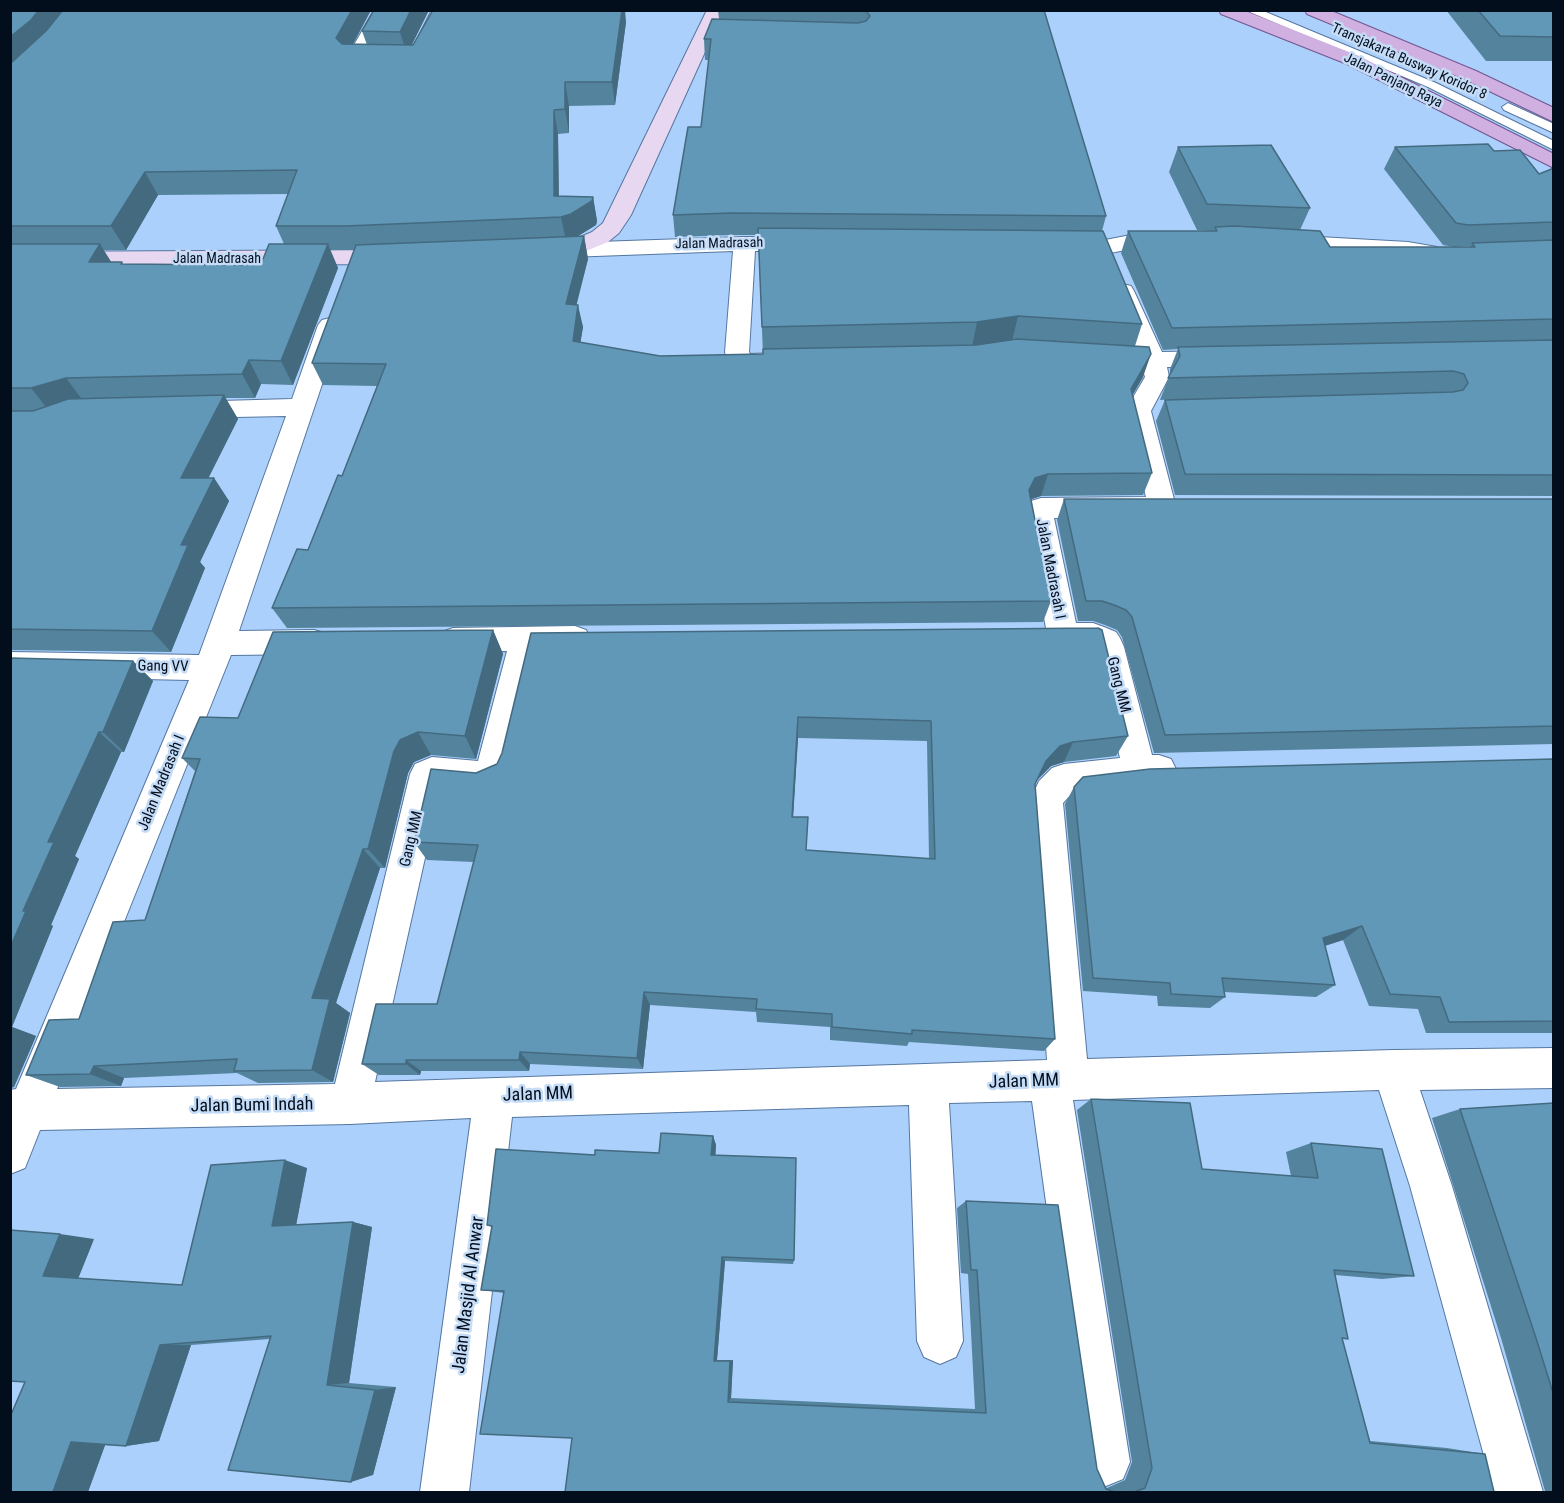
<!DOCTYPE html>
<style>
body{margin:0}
#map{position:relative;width:1564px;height:1503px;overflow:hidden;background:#abd0fc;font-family:"Roboto Condensed",sans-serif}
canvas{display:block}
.frame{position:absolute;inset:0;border:12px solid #030e1d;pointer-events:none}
</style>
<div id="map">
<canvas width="1564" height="1503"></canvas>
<div class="frame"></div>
</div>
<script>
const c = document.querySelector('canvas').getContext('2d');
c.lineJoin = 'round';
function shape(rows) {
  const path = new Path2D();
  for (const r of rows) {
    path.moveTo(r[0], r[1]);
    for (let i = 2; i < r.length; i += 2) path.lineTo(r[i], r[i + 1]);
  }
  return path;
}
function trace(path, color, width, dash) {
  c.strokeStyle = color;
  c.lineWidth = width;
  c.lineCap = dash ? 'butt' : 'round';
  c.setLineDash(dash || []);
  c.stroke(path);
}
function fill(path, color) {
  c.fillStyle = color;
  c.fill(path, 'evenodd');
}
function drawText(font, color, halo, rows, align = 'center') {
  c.font = font + ' "Roboto Condensed",sans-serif';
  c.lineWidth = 5;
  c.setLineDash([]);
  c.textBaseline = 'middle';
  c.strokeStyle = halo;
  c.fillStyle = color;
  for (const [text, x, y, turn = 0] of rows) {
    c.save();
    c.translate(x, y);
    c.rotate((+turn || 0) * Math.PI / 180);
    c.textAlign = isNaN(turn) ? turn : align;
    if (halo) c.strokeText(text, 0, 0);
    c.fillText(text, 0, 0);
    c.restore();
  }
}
const lane = shape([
 [1245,10,1261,10,1436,83,1554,141,1554,150,1428,87,1245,10],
 [1508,103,1554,124,1554,133,1504,110,1502,107,1508,103]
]);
const street = shape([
 [374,10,391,10,366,56,408,57,432,10,449,10,420,66,350,65,346,59,374,10],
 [1169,233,1177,235,1180,240,1177,245,1136,248,1105,254,1065,254,1057,252,1054,247,1057,242,1065,240,1105,240,1136,234,1169,233],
 [1283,235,1408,242,1437,247,1440,252,1437,257,1429,259,1275,247,1272,242,1275,237,1283,235],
 [744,237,803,237,811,239,814,244,811,249,803,251,755,251,749,352,750,354,776,353,785,356,788,361,785,366,745,370,730,365,727,360,725,352,733,251,568,257,560,255,557,250,560,245,568,243,744,237],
 [1123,284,1131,286,1134,291,1162,352,1219,351,1228,354,1231,359,1228,364,1219,367,1167,367,1169,377,1151,411,1176,507,1172,514,1162,517,1054,518,1076,623,1093,623,1104,627,1116,632,1120,638,1124,647,1152,755,1159,755,1171,759,1176,769,1171,779,1159,783,1073,792,1063,803,1087,1059,1393,1050,1554,1048,1554,1088,1420,1090,1452,1186,1543,1492,1494,1492,1410,1186,1379,1090,1073,1100,1130,1462,1123,1479,1106,1486,1089,1479,1082,1462,1032,1101,949,1103,963,1341,956,1357,940,1364,924,1357,917,1341,909,1105,512,1117,469,1492,420,1492,471,1118,350,1124,40,1130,25,1168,10,1174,10,1090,16,1089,189,680,10,676,10,652,199,655,286,416,185,418,176,416,172,410,176,404,185,402,292,399,318,325,322,320,330,318,338,320,342,325,239,631,314,630,325,633,329,642,325,651,314,654,231,655,57,1089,335,1084,410,774,415,764,432,757,478,761,507,651,453,652,442,648,438,640,442,632,453,628,575,626,586,630,590,638,586,646,575,650,538,651,509,772,504,782,486,790,441,786,375,1082,1047,1060,1029,803,1039,781,1052,768,1064,764,1120,758,1094,650,1089,647,1062,646,1051,642,1047,634,1025,511,1031,501,1041,498,1146,497,1125,411,1145,377,1142,367,1103,365,1094,362,1091,357,1094,352,1103,349,1137,351,1112,291,1115,286,1123,284]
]);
const secondary = shape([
 [707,10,724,10,631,215,619,233,608,242,576,255,540,259,532,257,529,252,532,247,564,244,592,232,603,223,707,10],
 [396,250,404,252,407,257,404,262,396,264,10,266,10,252,396,250]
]);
const primary = shape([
 [1219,10,1243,10,1359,56,1554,154,1554,168,1347,64,1221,14,1219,10],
 [1305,10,1329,10,1476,71,1554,108,1554,122,1464,79,1307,14,1305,10]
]);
const wall = shape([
 [10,10,371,10,353,45,367,45,362,31,374,10,429,10,411,45,626,22,615,105,569,106,569,133,558,134,559,196,593,197,597,221,596,225,578,236,584,236,588,259,576,304,583,327,580,343,660,356,763,354,758,235,732,235,675,237,673,215,701,127,709,60,705,60,704,39,719,19,718,10,1044,10,1106,216,1102,231,1142,324,1135,346,1143,377,1132,395,1152,473,1143,495,1041,496,1031,499,1051,601,1043,622,287,628,272,608,308,550,342,476,377,386,323,385,312,363,355,250,330,250,338,268,293,385,261,384,255,398,225,398,238,419,208,478,214,478,229,501,200,562,205,568,171,652,10,650],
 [288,194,276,226,284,244,263,259,243,265,123,264,122,262,111,262,103,250,126,250,158,195],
 [1446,10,1554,10,1554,61,1486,61],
 [1178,147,1310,208,1300,230,1330,247,1469,247,1470,246,1454,247,1443,245,1384,169,1395,147,1494,151,1539,174,1554,168,1554,496,1175,495,1156,421,1165,400,1175,399,1160,400,1170,374,1170,369,1178,349,1163,350,1121,253,1128,231,1213,231,1197,230,1169,172],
 [1064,499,1554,499,1554,744,1154,753,1122,637,1117,630,1105,625,1093,621,1078,621,1057,520],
 [493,630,503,654,476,759,431,755,414,762,408,773,385,868,380,868,336,1003,350,1013,333,1082,258,1083,237,1073,124,1078,121,1086,60,1087,26,1075,79,1019,145,920,195,771,182,758,238,718],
 [531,633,1128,736,1116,756,1064,762,1051,766,1037,780,1035,784,1055,1039,1044,1051,909,1042,907,1046,830,1040,830,1027,757,1022,756,1012,650,1005,643,1069,530,1064,529,1071,421,1071,420,1075,379,1075,362,1064,437,1004,474,862,427,860,414,842,476,773,497,764,502,753],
 [798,738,927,741,929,859,806,850,793,817],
 [10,658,133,661,153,681,124,752,121,752,75,856,79,859,51,925,53,926,12,1027,36,1036,14,1087,10,1088],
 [1554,759,1554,1033,1426,1033,1418,1009,1369,1006,1343,940,1325,946,1335,985,1316,997,1224,992,1225,997,1210,1008,1158,1006,1157,996,1083,991,1065,804,1074,787],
 [1091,1099,1202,1169,1291,1176,1286,1152,1311,1143,1414,1276,1382,1279,1335,1275,1348,1339,1342,1339,1370,1441,1447,1448,1485,1454,1494,1492,565,1492,572,1438,504,1293,481,1290,492,1227,487,1225,595,1155,659,1153,713,1136,716,1145,715,1155,794,1260,793,1264,725,1261,717,1360,733,1360,731,1398,975,1409,968,1274,961,1273,957,1208,966,1201,1105,1487,1107,1488,1125,1480,1132,1462,1077,1110],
 [1554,1103,1554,1492,1544,1492,1545,1491,1501,1338,1432,1118,1460,1109],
 [307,1168,296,1225,353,1222,372,1227,349,1383,396,1387,373,1475,270,1339,191,1345,159,1441,126,1446,105,1445,88,1492,10,1492,10,1417,94,1239,78,1278,182,1285]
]);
const shadedWall = shape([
 [39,10,71,10,10,72,10,37],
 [352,10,371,10,344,60,336,38],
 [411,10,429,10,407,55,400,32],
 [622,10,625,10,626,22,615,105,612,82],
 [565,82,569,106,569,133,565,109],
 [554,110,558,134,559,220,554,196],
 [145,172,158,195,126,250,111,226],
 [593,197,597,221,596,225,575,238,566,241,561,217],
 [584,236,588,259,571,327,566,304],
 [100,244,115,268,89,262],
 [328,244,338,268,293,385,281,361],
 [578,305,583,327,577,364,573,341],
 [1018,316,1012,341,972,347,977,322],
 [1151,354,1143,377,1123,412,1131,389],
 [249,360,261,384,255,398,242,374],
 [66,378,84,402,50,412,31,388],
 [224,395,238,419,197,501,181,478],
 [1048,474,1041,496,1029,500,1029,490,1035,478],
 [214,478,229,501,200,562,205,568,171,652,152,631,181,545],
 [493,630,503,654,476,759,465,736],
 [133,661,153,681,124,752,103,732],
 [798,717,798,738,792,835,792,817],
 [99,732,121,752,75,856,79,859,51,925,53,926,12,1027,36,1036,14,1087,10,1088,10,948,48,842],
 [418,732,431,755,414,762,408,773,385,868,368,849,394,751,400,740],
 [1073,742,1064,762,1051,766,1037,780,1046,761,1060,746],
 [363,849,380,868,336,1003,350,1013,333,1082,312,1070,312,998],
 [1362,926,1343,940,1305,952,1323,938],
 [644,992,650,1005,643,1069,637,1058],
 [520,1052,530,1064,529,1071,519,1060],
 [406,1060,421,1071,420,1075,406,1064],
 [94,1066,124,1078,121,1086,90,1074],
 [713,1136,716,1145,715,1164,711,1155],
 [285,1160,307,1168,295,1231,272,1226],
 [353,1222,372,1227,349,1383,327,1385],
 [60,1234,94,1239,78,1279,43,1276],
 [722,1257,725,1261,717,1360,714,1361],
 [160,1345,191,1345,159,1441,126,1446],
 [733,1360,731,1398,728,1402,730,1361],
 [396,1387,373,1475,351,1482,375,1390],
 [108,1437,88,1492,53,1492,71,1442]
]);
const building = shape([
 [10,10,39,10,31,20,10,37,10,10],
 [63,10,352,10,336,38,342,44,413,45,433,10,622,10,612,82,565,82,565,109,554,110,554,196,593,197,592,201,571,214,561,217,346,226,276,226,297,170,145,172,111,226,10,226,10,64,46,31,63,10],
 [374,10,411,10,400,32,362,31,374,10],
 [864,10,1044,10,1106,216,731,213,673,215,688,127,701,127,711,39,704,39,712,19,858,23,866,21,870,16,866,11,864,10],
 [1478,10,1554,10,1554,37,1500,36,1478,10],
 [1488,144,1494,151,1520,150,1539,174,1554,168,1554,222,1468,225,1456,223,1395,147,1488,144],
 [1271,145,1310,208,1207,204,1178,147,1271,145],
 [1235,226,1320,231,1330,247,1475,247,1472,243,1554,240,1554,319,1172,328,1128,231,1217,231,1215,227,1235,226],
 [758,228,1103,231,1142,324,1018,316,977,322,762,327,758,228],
 [584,236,566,304,578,305,573,341,660,356,763,354,763,349,976,345,1017,339,1149,347,1151,354,1131,389,1152,473,1048,474,1035,478,1029,490,1051,601,272,608,297,549,308,550,338,475,342,476,386,364,312,363,356,245,584,236],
 [10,244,100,244,89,262,122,262,121,264,243,265,246,259,263,259,269,244,328,244,281,361,249,360,242,374,66,378,31,388,10,388,10,244],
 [1554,340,1554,475,1185,474,1165,400,1453,392,1463,390,1468,383,1464,374,1453,371,1168,378,1180,356,1178,347,1554,340],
 [224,395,181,478,214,478,181,545,188,545,152,631,10,629,10,411,33,411,68,399,224,395],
 [1064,499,1554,499,1554,726,1165,735,1132,617,1126,610,1114,605,1102,601,1086,601,1064,499],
 [1098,628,1102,630,1128,736,1073,742,1060,746,1046,761,1035,784,1055,1039,912,1030,912,1034,832,1027,832,1014,756,1009,757,999,644,992,637,1058,520,1052,519,1060,406,1060,406,1064,362,1064,376,1004,437,1004,478,845,414,842,431,769,476,773,497,764,502,753,531,633,1098,628],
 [798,717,931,721,935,859,806,850,808,817,792,817,798,717],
 [493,630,465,736,418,732,400,740,394,751,368,849,363,849,312,998,330,999,312,1070,234,1071,237,1059,94,1066,90,1074,26,1075,49,1020,79,1019,113,922,145,920,200,759,182,758,200,717,238,718,273,632,493,630],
 [10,658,133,661,103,732,99,732,48,842,54,842,23,911,26,911,10,948,10,658],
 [1554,759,1554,1021,1449,1022,1440,997,1390,994,1362,926,1323,938,1335,985,1222,978,1225,997,1171,994,1170,983,1093,978,1074,787,1083,777,1150,769,1554,759],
 [1091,1099,1190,1103,1202,1169,1318,1178,1311,1143,1382,1149,1414,1276,1334,1270,1348,1339,1342,1338,1370,1443,1485,1454,1494,1492,1134,1492,1145,1488,1152,1468,1091,1099],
 [1554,1103,1554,1396,1536,1338,1460,1109,1554,1103],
 [661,1133,713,1136,711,1155,796,1158,794,1260,722,1257,714,1361,730,1361,728,1402,986,1413,977,1270,971,1270,966,1201,1058,1205,1097,1469,1106,1489,1115,1492,565,1492,572,1438,480,1434,504,1291,481,1290,492,1226,487,1225,496,1149,595,1155,595,1150,659,1153,661,1133],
 [285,1160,272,1226,353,1222,327,1385,375,1390,351,1482,228,1470,271,1336,160,1345,126,1446,71,1442,53,1492,10,1492,10,1417,25,1382,10,1381,10,1230,60,1234,43,1276,182,1285,211,1165,285,1160]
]);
const farStreetnames = [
 ["Transjakarta Busway Koridor 8",1409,62,24],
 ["Jalan Panjang Raya",1393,81,26],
 ["Jalan Madrasah",719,244,-1],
 ["Jalan Madrasah",217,259]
];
const streetNames = [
 ["Jalan Madrasah I",1050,569,79],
 ["Gang VV",163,667,1],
 ["Gang MM",1118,685,76],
 ["Jalan Madrasah I",162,783,-68],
 ["Gang MM",412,839,-77]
];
const nearStreetnames = [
 ["Jalan MM",1024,1082,-2],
 ["Jalan MM",538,1095,-2],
 ["Jalan Bumi Indah",252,1106,-1],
 ["Jalan Masjid Al Anwar",469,1295,-83]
];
trace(lane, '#5577a0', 2);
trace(street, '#5577a0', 2);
trace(secondary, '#5577a0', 2);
trace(primary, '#73558f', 2);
fill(lane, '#fff');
fill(street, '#fff');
fill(secondary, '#e7d7f0');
fill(primary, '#d0b0e0');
fill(wall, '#53839d');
fill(shadedWall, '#446a80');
fill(building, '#6198b7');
trace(building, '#446a80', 1.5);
drawText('14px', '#030e1d', '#c5dcf7', farStreetnames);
drawText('15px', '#030e1d', '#c5dcf7', streetNames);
drawText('18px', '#030e1d', '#c5dcf7', nearStreetnames);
</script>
